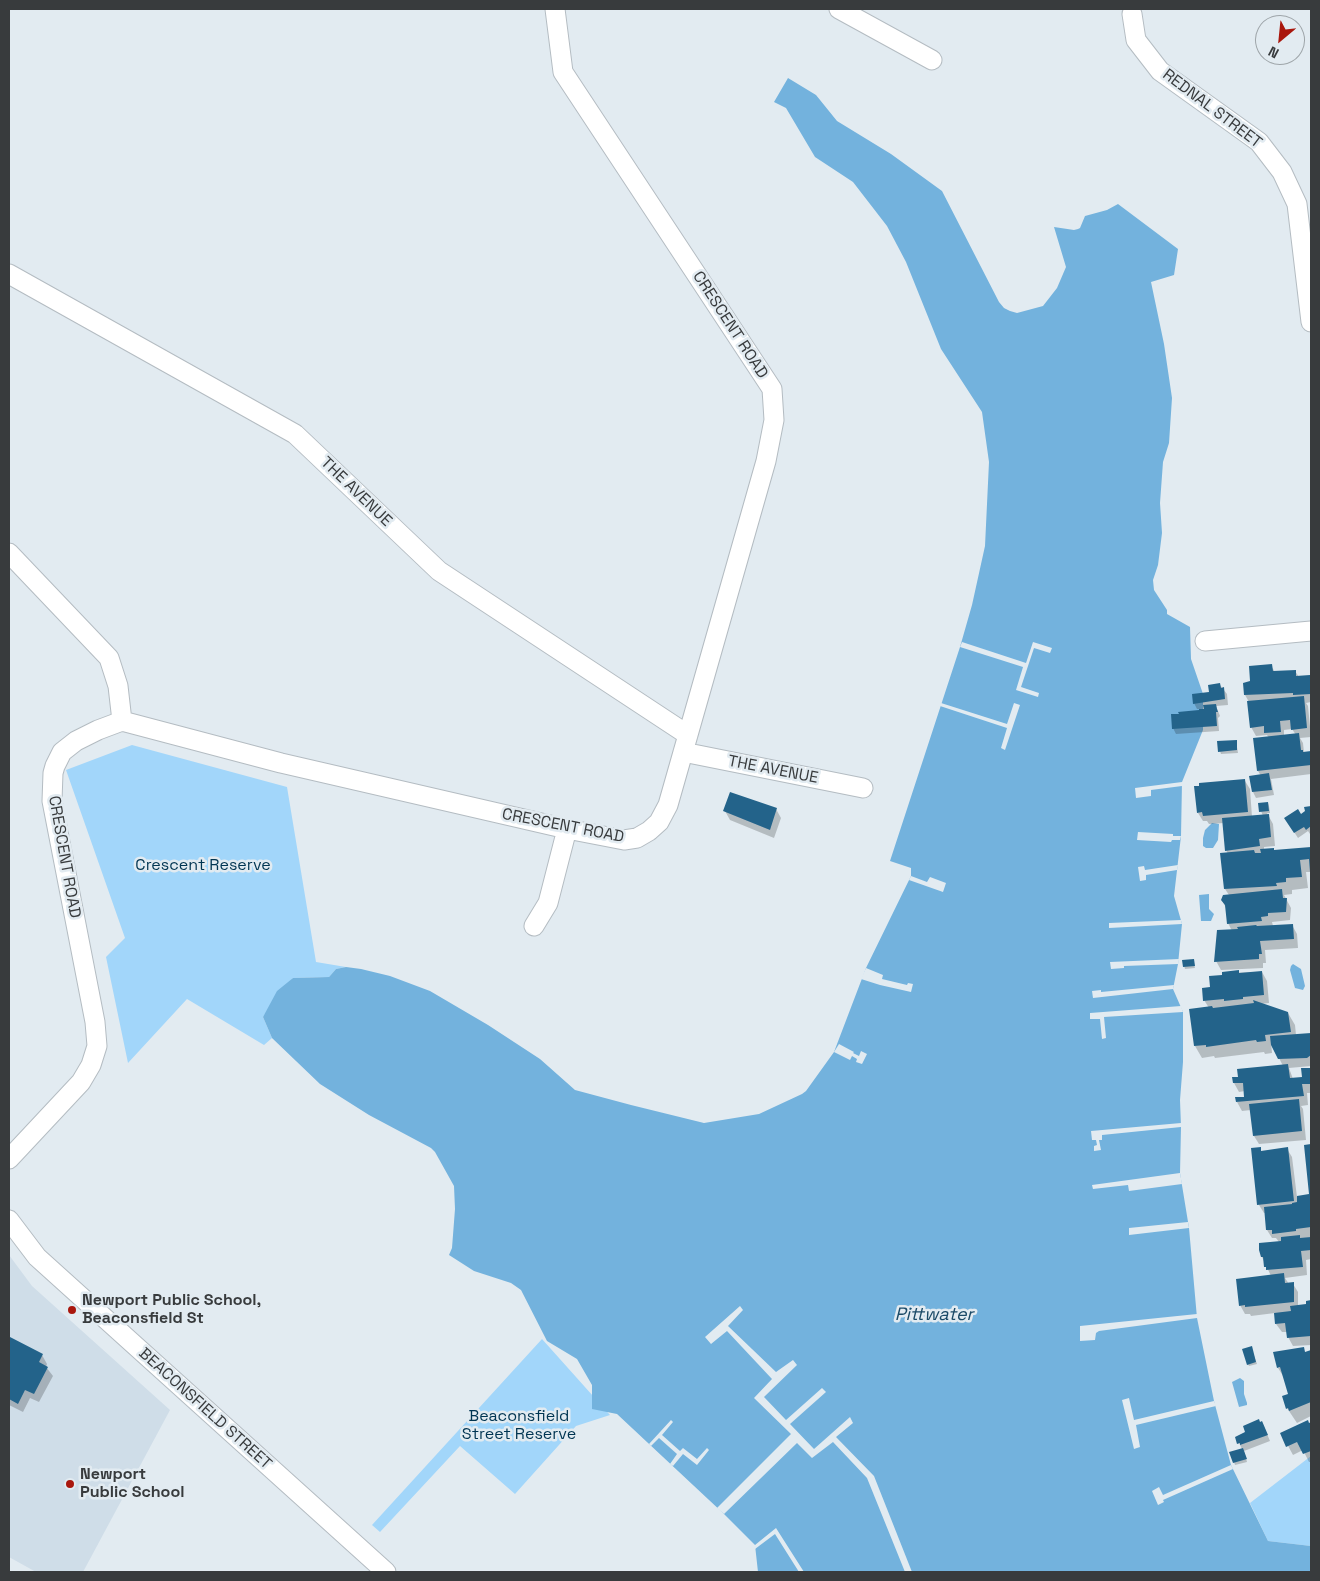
<!DOCTYPE html>
<style>
body{margin:0}
#map{position:relative;width:1320px;height:1581px;overflow:hidden;background:#e2ebf1;font-family:"Space Grotesk",sans-serif}
canvas{display:block}
.frame{position:absolute;inset:0;border:10px solid #383b3d;pointer-events:none}
.north{position:absolute;left:1255px;top:15px;width:50px;height:50px;box-sizing:border-box;background:#e2ebf1;border:1px solid #9ea5a9;border-radius:50%;rotate:208deg;font-size:14px;font-weight:700;line-height:20px;text-align:center;color:#383b3d}
.north::after{content:'';display:block;margin:auto;width:18px;height:22px;background:#a9170d;clip-path:polygon(50% 0,100% 100%,50% 72%,0 100%)}
</style>
<div id="map">
<canvas width="1320" height="1581"></canvas>
<div class="frame"></div>
<div class="north">N</div>
</div>
<script>
const c = document.querySelector('canvas').getContext('2d');
c.lineJoin = 'round';
function fill(path, color) {
  c.fillStyle = color;
  c.fill(path, 'evenodd');
}
function shape(rows) {
  const path = new Path2D();
  for (const r of rows) {
    path.moveTo(r[0], r[1]);
    for (let i = 2; i < r.length; i += 2) path.lineTo(r[i], r[i + 1]);
  }
  return path;
}
function trace(path, color, width, dash) {
  c.strokeStyle = color;
  c.lineWidth = width;
  c.lineCap = dash ? 'butt' : 'round';
  c.setLineDash(dash || []);
  c.stroke(path);
}
function drawText(font, color, halo, rows, align = 'center') {
  c.font = font + ' "Space Grotesk",sans-serif';
  c.lineWidth = 5;
  c.setLineDash([]);
  c.textBaseline = 'middle';
  c.strokeStyle = halo;
  c.fillStyle = color;
  for (const [text, x, y, turn = 0] of rows) {
    c.save();
    c.translate(x, y);
    c.rotate((+turn || 0) * Math.PI / 180);
    c.textAlign = isNaN(turn) ? turn : align;
    if (halo) c.strokeText(text, 0, 0);
    c.fillText(text, 0, 0);
    c.restore();
  }
}
const built = shape([
 [9,1255,32,1286,170,1410,83,1572,36,1572,9,1557]
]);
const green = shape([
 [132,745,287,787,316,962,346,967,336,969,329,977,293,978,263,1017,272,1038,264,1045,187,999,128,1063,106,957,125,938,66,770],
 [542,1339,610,1415,576,1426,515,1494,460,1446,380,1532,372,1525],
 [1311,1456,1311,1546,1268,1541,1250,1503]
]);
const water = shape([
 [788,78,816,95,837,121,891,154,942,191,999,302,1004,308,1010,311,1017,313,1043,306,1057,288,1066,267,1054,227,1074,230,1078,229,1080,228,1085,216,1107,210,1118,204,1178,249,1174,275,1151,282,1164,344,1172,398,1169,443,1163,462,1160,503,1162,533,1158,565,1153,580,1154,590,1167,610,1167,614,1190,627,1191,659,1203,694,1203,730,1182,782,1181,836,1174,896,1182,924,1178,964,1173,989,1183,1012,1183,1062,1180,1100,1181,1127,1180,1173,1189,1228,1197,1318,1214,1401,1231,1465,1268,1541,1311,1546,1311,1572,758,1572,755,1545,724,1514,617,1414,592,1409,592,1385,577,1359,547,1341,521,1290,511,1283,474,1271,449,1255,452,1248,455,1209,454,1186,435,1152,431,1148,369,1115,320,1084,272,1038,263,1017,277,991,293,978,329,977,336,969,346,967,361,969,390,976,430,991,488,1025,540,1059,575,1090,631,1105,704,1123,759,1114,802,1094,806,1091,834,1052,866,968,911,876,911,868,890,861,960,647,972,605,985,546,989,462,982,412,941,349,906,262,887,226,853,182,815,157,786,108,774,102],
 [1212,823,1219,824,1218,840,1213,848,1206,848,1203,846,1203,838,1205,830],
 [1209,894,1209,909,1214,914,1211,921,1201,921,1199,895],
 [1293,964,1301,969,1305,986,1303,990,1295,988,1290,970,1291,966],
 [1240,1378,1244,1381,1244,1394,1247,1403,1247,1405,1239,1407,1232,1382]
]);
const pier = shape([
 [962,642,1026,663,1033,642,1052,648,1050,653,1034,648,1021,687,1039,693,1038,697,1016,690,1023,667,960,647],
 [941,703,1007,724,1014,703,1020,705,1005,750,1001,748,1007,728,940,706],
 [1182,782,1182,786,1151,790,1151,796,1136,798,1135,788],
 [1138,832,1173,834,1173,836,1181,836,1180,840,1172,840,1171,842,1137,840],
 [1178,865,1177,870,1146,875,1146,880,1140,881,1138,867,1144,866,1145,870],
 [911,876,927,882,930,877,946,883,943,892,909,880],
 [1181,920,1182,924,1109,928,1109,923],
 [1179,959,1178,964,1124,966,1124,968,1111,969,1110,962],
 [866,968,883,975,882,979,907,985,908,983,913,984,911,992,880,985,861,979],
 [1174,985,1173,989,1093,998,1092,991,1101,990,1101,992],
 [1181,1006,1183,1012,1104,1017,1106,1038,1102,1039,1100,1019,1090,1019,1090,1013],
 [839,1044,854,1052,853,1053,859,1056,861,1051,867,1054,862,1064,856,1062,857,1059,852,1056,850,1060,834,1052],
 [1181,1123,1181,1127,1102,1135,1102,1140,1099,1140,1101,1150,1094,1151,1094,1146,1097,1145,1096,1140,1092,1140,1091,1131],
 [1180,1173,1182,1184,1129,1191,1128,1185,1093,1189,1092,1185],
 [1188,1222,1189,1228,1129,1235,1129,1228],
 [740,1306,743,1310,728,1326,776,1372,793,1360,797,1365,764,1397,786,1420,822,1388,826,1392,790,1424,814,1449,850,1417,853,1423,836,1437,874,1476,912,1572,905,1572,867,1478,833,1442,812,1458,797,1443,724,1514,717,1508,791,1434,754,1398,772,1379,727,1331,711,1344,705,1337],
 [1197,1314,1197,1318,1099,1331,1096,1333,1095,1340,1080,1341,1080,1326],
 [1129,1398,1134,1420,1214,1401,1216,1406,1136,1425,1140,1447,1134,1449,1122,1400],
 [671,1420,673,1422,662,1435,680,1451,683,1448,697,1459,707,1448,709,1450,697,1465,683,1454,673,1466,670,1464,677,1454,659,1438,651,1446,649,1444],
 [1231,1465,1233,1469,1163,1500,1164,1502,1158,1505,1152,1491,1159,1487,1163,1495],
 [776,1528,804,1572,799,1572,775,1534,755,1549,755,1545]
]);
const shadow = shape([
 [1271,666,1275,672,1295,671,1299,677,1309,676,1311,680,1311,702,1306,703,1308,706,1311,737,1300,738,1303,743,1304,753,1311,753,1311,774,1271,779,1274,795,1256,798,1253,792,1251,777,1261,776,1258,771,1269,738,1267,735,1256,736,1251,727,1249,702,1245,695,1251,682],
 [1292,729,1296,735,1284,736,1284,730],
 [1220,685,1227,694,1228,705,1216,706,1220,716,1218,718,1219,731,1176,734,1173,728,1200,712,1200,709,1197,709,1194,703,1210,693],
 [1236,741,1238,753,1221,754,1220,751],
 [1245,781,1250,789,1252,817,1263,816,1261,811,1268,803,1269,806,1270,813,1267,813,1273,824,1275,846,1264,847,1264,850,1274,851,1311,848,1311,873,1311,872,1306,872,1308,888,1292,890,1292,894,1284,895,1291,908,1290,920,1272,922,1273,926,1292,925,1297,934,1298,948,1265,950,1266,963,1263,963,1263,968,1221,970,1216,961,1232,931,1228,923,1226,908,1222,900,1229,895,1225,889,1228,854,1226,850,1224,823,1209,824,1207,821,1203,821,1198,813],
 [1310,808,1311,833,1310,834,1308,831,1298,838,1289,824],
 [776,809,781,818,774,838,730,820,725,811],
 [1193,960,1195,968,1185,969,1183,962],
 [1262,972,1267,981,1269,1003,1261,1004,1288,1013,1295,1025,1296,1035,1311,1034,1311,1066,1289,1068,1293,1079,1304,1078,1303,1069,1311,1069,1311,1093,1307,1093,1308,1105,1301,1106,1303,1109,1306,1140,1259,1144,1254,1136,1251,1110,1242,1111,1237,1102,1246,1098,1245,1091,1239,1092,1234,1083,1234,1078,1283,1066,1271,1042,1272,1053,1265,1054,1264,1052,1215,1058,1214,1056,1202,1058,1195,1046,1209,1008,1204,1000,1212,989,1223,976,1223,973],
 [1311,1145,1311,1259,1306,1260,1307,1275,1285,1278,1289,1284,1293,1284,1298,1292,1298,1306,1308,1305,1307,1302,1311,1301,1311,1345,1293,1346,1288,1337,1287,1332,1282,1332,1276,1324,1275,1313,1251,1316,1250,1314,1245,1314,1240,1305,1271,1276,1262,1257,1279,1242,1276,1238,1272,1238,1267,1230,1265,1213,1264,1213,1259,1205,1260,1149,1262,1152,1287,1149,1292,1157,1297,1197,1310,1196,1305,1146],
 [10,1338,42,1355,47,1364,46,1367,53,1376,39,1402,30,1398,23,1412,9,1405,9,1341],
 [1252,1350,1257,1364,1249,1366,1248,1364],
 [1311,1352,1311,1416,1297,1423,1287,1408,1289,1395,1285,1379,1278,1368,1305,1353],
 [1262,1422,1270,1441,1244,1451,1247,1462,1235,1465,1231,1453,1242,1449,1239,1443],
 [1311,1423,1311,1462,1309,1462,1303,1450,1293,1455,1281,1433]
]);
const building = shape([
 [1272,664,1273,671,1296,670,1296,676,1310,675,1311,694,1293,695,1293,693,1244,695,1243,683,1250,681,1249,666],
 [1220,683,1221,688,1224,687,1225,699,1193,704,1192,694,1209,692,1208,685],
 [1304,696,1307,728,1291,730,1290,720,1280,721,1281,732,1264,733,1264,726,1250,728,1247,701],
 [1216,704,1217,709,1218,712,1216,712,1217,726,1172,729,1171,714,1179,714,1178,712,1199,710,1199,709,1204,709,1203,705],
 [1299,733,1301,750,1303,750,1303,752,1311,751,1311,765,1257,771,1253,738],
 [1237,740,1237,750,1218,752,1217,741],
 [1269,773,1272,790,1252,792,1249,776],
 [1245,779,1248,812,1203,816,1202,812,1197,813,1194,786,1199,786,1199,783],
 [730,792,777,808,770,830,723,811],
 [1268,802,1269,811,1259,812,1258,803],
 [1311,806,1311,826,1306,830,1304,827,1294,833,1284,818,1298,809,1301,814,1305,811,1304,807],
 [1269,814,1271,837,1259,839,1260,846,1225,851,1222,818],
 [1311,847,1311,872,1310,872,1309,859,1300,860,1302,877,1286,878,1286,882,1276,883,1277,886,1224,889,1220,853,1254,850,1255,853,1261,853,1260,849,1274,848,1274,850],
 [1282,889,1283,898,1287,898,1286,912,1268,913,1268,916,1261,917,1262,921,1227,924,1225,905,1221,900,1223,895],
 [1293,924,1294,939,1260,941,1262,954,1259,954,1259,959,1214,962,1217,930,1238,929,1237,927,1256,925,1257,926],
 [1194,959,1195,966,1183,967,1182,960],
 [1239,970,1239,973,1262,971,1264,995,1243,997,1243,999,1224,1001,1224,999,1203,1001,1202,988,1210,987,1209,976,1222,975,1222,972],
 [1253,1000,1288,1012,1291,1032,1265,1035,1266,1041,1257,1042,1256,1040,1206,1047,1206,1045,1194,1046,1189,1009,1212,1006,1213,1008,1254,1003],
 [1311,1033,1311,1055,1307,1058,1278,1059,1271,1045,1270,1036],
 [1288,1064,1290,1078,1302,1077,1301,1068,1311,1068,1311,1084,1302,1084,1304,1096,1236,1102,1235,1097,1244,1097,1243,1083,1233,1083,1232,1077,1238,1077,1237,1069],
 [1299,1099,1302,1131,1253,1136,1249,1104],
 [1311,1144,1311,1227,1296,1229,1296,1231,1272,1234,1272,1230,1266,1230,1264,1207,1292,1204,1292,1203,1297,1202,1297,1196,1309,1194,1304,1145],
 [1261,1147,1261,1151,1288,1147,1294,1201,1257,1205,1251,1148],
 [1300,1235,1300,1238,1311,1237,1311,1250,1301,1251,1303,1267,1266,1270,1266,1267,1264,1267,1263,1257,1261,1257,1259,1250,1259,1243,1281,1241,1281,1237],
 [1284,1273,1285,1283,1294,1282,1294,1302,1245,1307,1245,1305,1239,1306,1236,1279],
 [1311,1300,1311,1336,1287,1338,1285,1323,1275,1324,1274,1313,1291,1311,1290,1306,1306,1304,1306,1301],
 [10,1337,43,1354,39,1362,48,1367,34,1394,25,1390,18,1404,9,1399],
 [1252,1346,1256,1362,1247,1365,1242,1349],
 [1304,1347,1305,1352,1311,1350,1311,1402,1289,1411,1288,1408,1286,1409,1282,1396,1288,1394,1280,1367,1277,1368,1273,1352],
 [1259,1419,1260,1422,1262,1421,1268,1435,1240,1445,1240,1443,1237,1444,1235,1437,1245,1432,1243,1426],
 [1308,1420,1309,1423,1311,1422,1311,1451,1303,1454,1297,1442,1286,1447,1280,1433],
 [1243,1448,1247,1459,1233,1463,1229,1452]
]);
const minor = shape([
 [839,9,932,60],
 [1132,14,1136,40,1160,71,1259,142,1282,172,1297,204,1311,322],
 [9,274,295,434,439,571,688,735],
 [9,553,109,658,118,686,122,721],
 [1205,641,1311,631],
 [683,752,863,788],
 [534,926,548,903,567,829],
 [9,1159,81,1082,91,1065,97,1046,95,1022,52,801,53,773,55,766,62,752,76,741,98,730,122,721,281,763,567,829,624,840,637,838,649,831,659,822,668,805,766,461,774,420,772,389,563,72,555,9],
 [9,1220,37,1257,386,1572]
]);
const markers = [
 [72,1310,5,"#a9170d"],
 [70,1484,5,"#a9170d"]
];
const streetNames = [
 ["REDNAL STREET",1212,109,37],
 ["CRESCENT ROAD",730,325,57],
 ["THE AVENUE",356,492,44],
 ["THE AVENUE",773,770,11],
 ["CRESCENT ROAD",563,826,11],
 ["CRESCENT ROAD",64,857,80],
 ["BEACONSFIELD STREET",205,1409,42]
];
const parkNames = [
 ["Crescent Reserve",203,866],
 ["Beaconsfield",519,1417],
 ["Street Reserve",519,1435]
];
const poiNames = [
 ["Newport Public School,",82,1301],
 ["Beaconsfield St",82,1319],
 ["Newport",80,1475],
 ["Public School",80,1493]
];
const waterNames = [
 ["Pittwater",934,1315]
];
fill(built, '#cfdde8');
fill(green, '#a2d6fa');
fill(water, '#73b2dd');
fill(pier, '#e2ebf1');
fill(shadow, '#0003');
fill(building, '#23638a');
trace(minor, '#b4bcc2', 21);
trace(minor, '#fff', 19);
for (const [x, y, r, color] of markers) {
  const dot = new Path2D();
  dot.arc(x, y, r, 0, 2 * Math.PI);
  c.fillStyle = color;
  c.fill(dot);
  trace(dot, '#e2ebf1', 2);
}
drawText('16px', '#383b3d', '#e2ebf1', streetNames);
drawText('16px', '#003552', '#e2ebf1', parkNames);
drawText('bold 16px', '#383b3d', '#e2ebf1', poiNames, 'left');
drawText('italic 18px', '#1a4a67', '#e2ebf1', waterNames);
</script>
